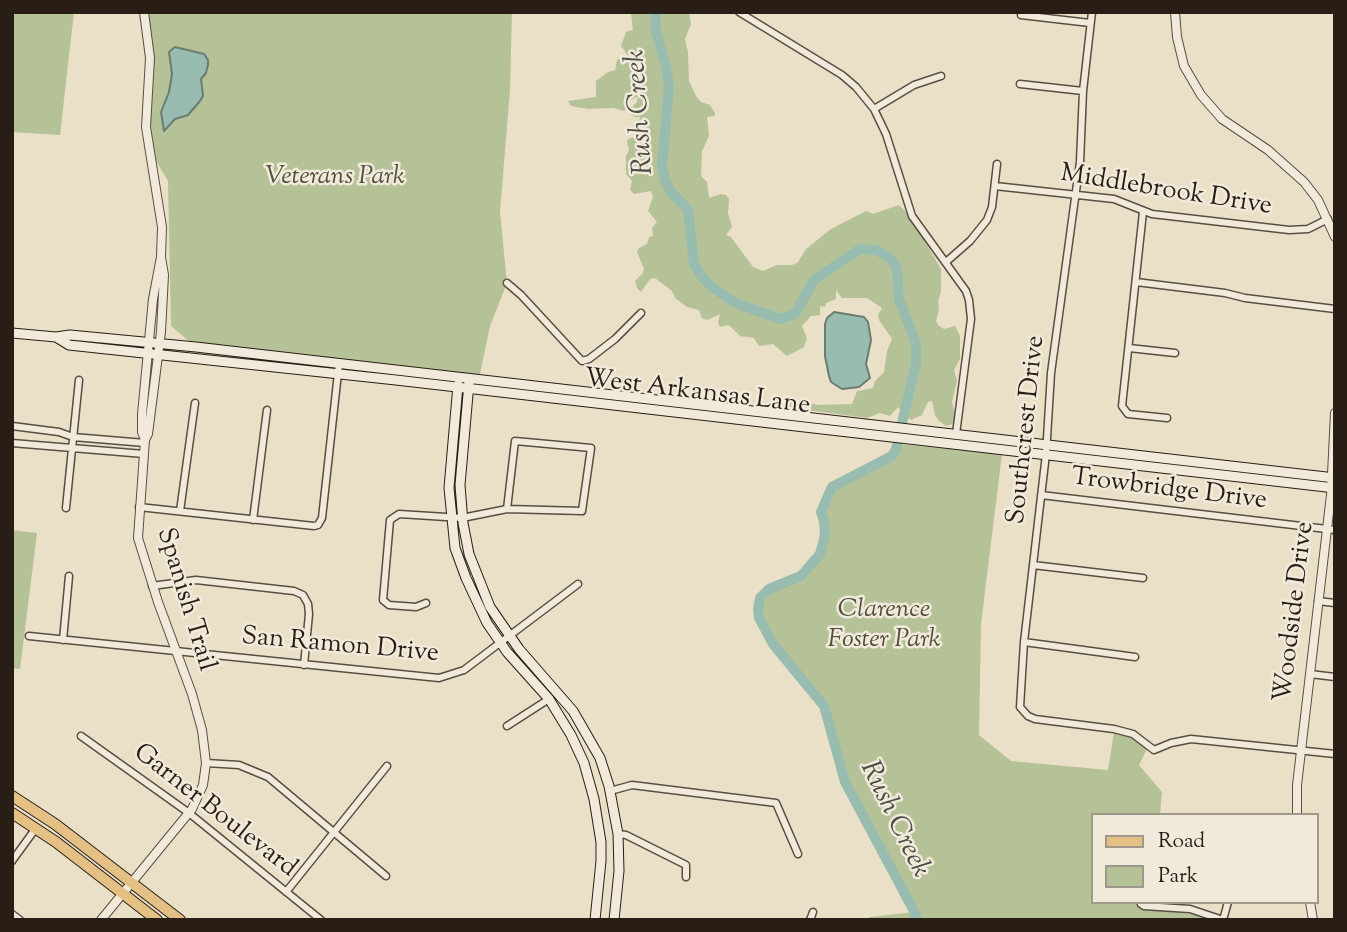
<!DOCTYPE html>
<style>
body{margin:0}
#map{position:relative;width:1347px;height:932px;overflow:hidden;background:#eadfc7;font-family:"Sorts Mill Goudy",serif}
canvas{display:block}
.frame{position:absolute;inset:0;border:14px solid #281e15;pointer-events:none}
.legend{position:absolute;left:1091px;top:813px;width:228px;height:91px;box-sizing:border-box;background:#f1eadb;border:2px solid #a1988c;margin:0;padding:9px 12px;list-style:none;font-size:21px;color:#281e15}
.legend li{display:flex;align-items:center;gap:14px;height:35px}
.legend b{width:35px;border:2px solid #a1988c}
</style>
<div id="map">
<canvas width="1347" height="932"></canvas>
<div class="frame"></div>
<ul class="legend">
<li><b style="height:9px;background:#e5c084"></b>Road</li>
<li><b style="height:19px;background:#b5c297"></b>Park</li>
</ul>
</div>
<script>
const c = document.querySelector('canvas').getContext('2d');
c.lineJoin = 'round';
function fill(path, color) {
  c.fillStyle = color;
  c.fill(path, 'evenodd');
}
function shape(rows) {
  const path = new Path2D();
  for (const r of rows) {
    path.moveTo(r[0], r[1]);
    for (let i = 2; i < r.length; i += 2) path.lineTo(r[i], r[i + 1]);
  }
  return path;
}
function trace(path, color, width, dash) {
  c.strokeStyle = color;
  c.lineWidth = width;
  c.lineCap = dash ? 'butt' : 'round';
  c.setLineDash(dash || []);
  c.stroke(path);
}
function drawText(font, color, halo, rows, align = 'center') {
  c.font = font + ' "Sorts Mill Goudy",serif';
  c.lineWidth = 5;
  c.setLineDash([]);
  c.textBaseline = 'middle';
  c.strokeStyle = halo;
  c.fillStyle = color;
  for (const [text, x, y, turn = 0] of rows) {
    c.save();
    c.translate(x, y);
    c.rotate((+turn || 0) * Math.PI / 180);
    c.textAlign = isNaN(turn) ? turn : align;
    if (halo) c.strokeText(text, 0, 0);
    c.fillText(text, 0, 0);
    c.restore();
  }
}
const green = shape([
 [12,12,74,12,60,135,12,132],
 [145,12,512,12,510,90,500,212,507,283,490,326,479,379,196,347,171,326,168,181,150,151],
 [631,12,689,12,691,24,685,39,688,52,689,81,696,96,701,102,710,105,715,113,715,116,707,117,709,136,702,151,701,176,707,182,709,198,721,194,726,195,729,199,728,213,732,227,726,235,731,237,753,267,763,271,777,265,792,265,798,262,806,249,831,229,866,211,873,214,899,205,910,216,941,269,941,292,938,301,939,310,936,321,938,325,944,329,955,326,960,336,960,359,954,370,957,381,952,402,955,415,953,424,946,426,939,421,935,415,932,401,928,402,922,415,911,420,898,407,890,416,880,413,867,418,814,411,788,412,786,409,789,402,793,401,805,401,817,405,852,404,857,391,873,388,875,381,884,372,887,351,892,339,879,320,878,315,882,308,867,298,842,298,836,290,836,299,826,303,825,307,820,306,820,315,811,316,802,326,807,338,804,347,787,356,773,344,759,346,754,338,740,336,729,325,720,327,718,322,720,314,707,320,702,318,699,310,687,307,675,298,672,291,655,278,650,279,641,292,637,288,635,281,643,273,644,269,637,252,639,248,647,244,649,237,653,236,652,228,657,222,648,211,653,197,651,191,634,194,630,190,632,181,626,174,626,156,629,150,627,142,628,139,636,137,636,125,641,117,635,117,630,114,630,109,637,102,638,97,631,99,625,111,613,108,588,109,571,106,568,101,596,97,596,81,608,72,615,70,617,60,627,56,627,54,621,46,626,32,633,30],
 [897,444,1002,454,981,624,979,735,1011,761,1108,770,1114,732,1132,737,1147,749,1139,765,1162,792,1160,815,1093,815,1093,902,1175,902,1179,912,1219,920,870,920,869,917,915,912,845,782,824,706,773,644,759,618,758,609,760,598,769,589,801,576,820,554,825,535,824,521,821,512,832,487,892,456],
 [12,530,37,533,20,669,12,668]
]);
const water = shape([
 [175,47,204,54,208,60,208,65,206,73,201,79,203,96,200,101,188,115,175,119,164,131,161,112,169,92,172,74,169,52,175,47],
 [834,312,864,317,868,322,871,340,866,364,870,378,859,387,842,389,831,382,829,376,825,356,825,324,827,318,834,312]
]);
const river = shape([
 [655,12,656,31,666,66,669,86,662,167,666,183,672,193,688,210,694,264,702,277,712,287,735,303,780,319,795,314,814,280,860,249,876,250,890,258,897,268,899,299,916,344,916,363,896,449,892,456,832,487,821,512,824,521,825,535,820,554,801,576,769,589,760,598,758,609,759,618,773,644,824,706,845,782,915,913,917,920]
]);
const minor = shape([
 [739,12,842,75,856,87,874,109,886,134,912,216,966,291,969,300,971,319,956,434],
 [1092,12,1083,91,1080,162,1051,373,1046,454,1024,642,1020,707,1028,716,1035,719,1114,729,1133,734,1154,750,1171,743,1191,739,1335,754],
 [1021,15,1090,23],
 [1020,84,1083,91],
 [874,109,914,85,941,76],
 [995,186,1114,199,1152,214,1289,230,1308,229,1328,219],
 [1143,212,1122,406,1128,414,1167,418],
 [946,262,970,241,987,220,992,207,997,164],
 [1136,282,1225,293,1245,298,1335,309],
 [507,283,521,295,582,361,589,359,615,339,641,313],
 [1129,348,1175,353],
 [12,426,59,432,73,437,145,443],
 [515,441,591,448,582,511,507,509,515,441],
 [12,443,144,454],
 [1041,495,1335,530],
 [139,507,314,526,318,525,322,518,339,364],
 [66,508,79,380],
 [180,511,195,403],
 [253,520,267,410],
 [1033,565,1143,578],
 [152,586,196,580,294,591,303,595,308,604,309,614,304,665],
 [1318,601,1335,603],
 [426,603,416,607,389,605,383,600,390,520,399,514,462,518,507,509],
 [29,636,439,678,464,670,578,584],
 [63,640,69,576],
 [1024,642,1135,657],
 [1310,674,1335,677],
 [507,726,549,699],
 [81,736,189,813,321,920],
 [206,763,239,765,268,777,386,876],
 [610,791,632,785,776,803,798,854],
 [618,834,626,835,686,865,686,877],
 [12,861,36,828],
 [286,892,387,766],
 [1141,904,1144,906,1190,909,1223,920],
 [12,914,20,920],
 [810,920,813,912],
 [1223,920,1228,902]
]);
const tertiary = shape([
 [144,12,150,58,146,127,162,227,161,257,153,299,142,414,142,432,145,440],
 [1175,12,1177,37,1184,66,1201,95,1222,119,1268,150,1304,182,1318,200,1335,237],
 [1297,815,1297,785,1331,495,1335,413],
 [1310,902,1313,920],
 [101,920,192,809,203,785,206,763,202,730,192,694,158,602,138,538,145,440,148,434,161,332,164,275,161,257]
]);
const secondary = shape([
 [12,333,56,337,70,335,196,347,1335,478],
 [56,337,69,345,396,380,1335,488],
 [469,383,460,485,463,523,469,554,490,607,519,649,573,711,600,758,609,786,618,834,619,871,614,920],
 [458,385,449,488,455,548,466,578,487,623,507,652,549,699,571,735,584,763,594,799,601,842,601,861,595,920]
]);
const primary = shape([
 [12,796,55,824,180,920],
 [12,813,56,842,157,920]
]);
const parkNames = [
 ["Veterans Park",335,179],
 ["Clarence",884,612],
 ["Foster Park",884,642]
];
const streetNames = [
 ["Middlebrook Drive",1166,192,9],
 ["West Arkansas Lane",697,394,7],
 ["Southcrest Drive",1028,430,-84],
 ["Trowbridge Drive",1169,491,7],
 ["Spanish Trail",184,600,73],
 ["Woodside Drive",1296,612,-83],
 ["San Ramon Drive",340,647,5],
 ["Garner Boulevard",214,812,38]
];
const waterNames = [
 ["Rush Creek",642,112,-94],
 ["Rush Creek",893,820,64]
];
fill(green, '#b5c297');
fill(water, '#98bdb0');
trace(water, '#6b7d72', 2);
trace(river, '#98bdb0', 10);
trace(minor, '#584e42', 9);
trace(tertiary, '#584e42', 10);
trace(secondary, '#281e15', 11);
trace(primary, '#281e15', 12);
trace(minor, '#f1eadb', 6);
trace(tertiary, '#f1eadb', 8);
trace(secondary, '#f1eadb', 9);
trace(primary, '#e5c084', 10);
drawText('italic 26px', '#524f3c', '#f1eadb', parkNames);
drawText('26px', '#281e15', '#f1eadb', streetNames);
drawText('italic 28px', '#4a4e44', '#f1eadb', waterNames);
</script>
